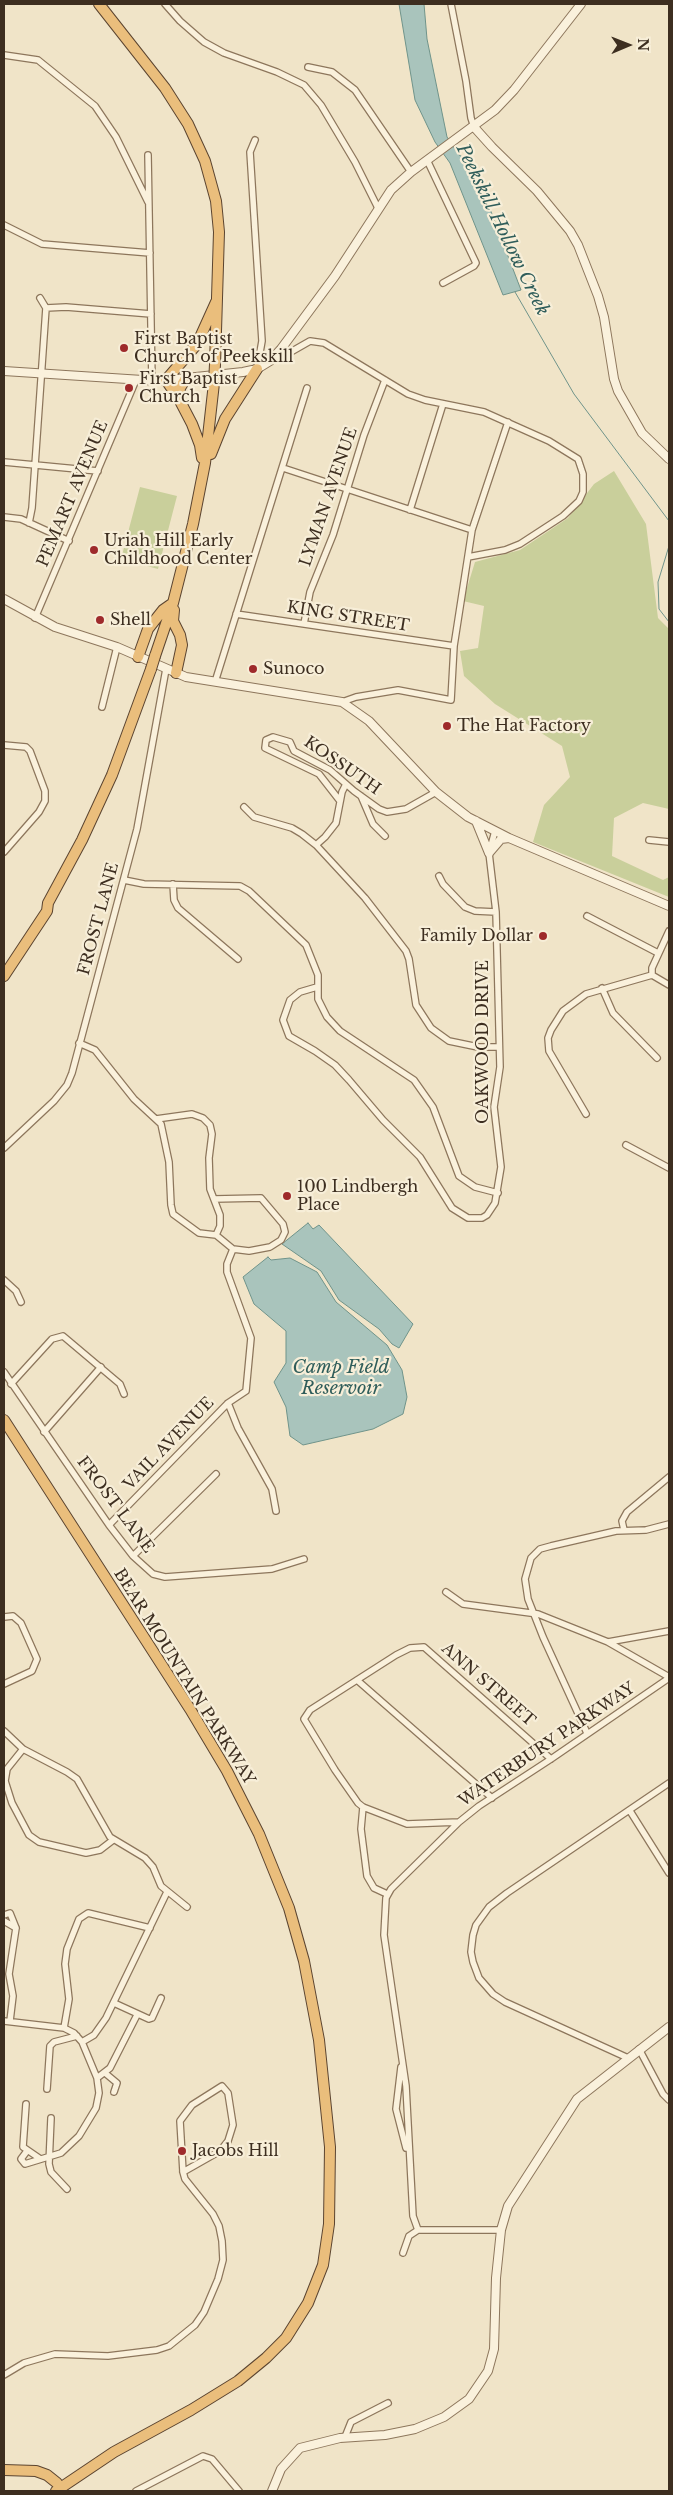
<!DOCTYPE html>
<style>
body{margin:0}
#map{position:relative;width:673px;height:2495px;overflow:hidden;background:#f0e4c8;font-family:"Libre Baskerville",serif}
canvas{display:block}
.frame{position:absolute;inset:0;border:5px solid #3d2e20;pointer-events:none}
.north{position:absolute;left:603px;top:20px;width:50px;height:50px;-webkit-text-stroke:4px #f7eed8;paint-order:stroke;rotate:89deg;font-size:14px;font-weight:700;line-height:20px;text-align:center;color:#3d2e20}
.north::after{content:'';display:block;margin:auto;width:18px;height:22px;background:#3d2e20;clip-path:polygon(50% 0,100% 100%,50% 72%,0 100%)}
</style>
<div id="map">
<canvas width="673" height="2495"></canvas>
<div class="frame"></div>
<div class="north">N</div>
</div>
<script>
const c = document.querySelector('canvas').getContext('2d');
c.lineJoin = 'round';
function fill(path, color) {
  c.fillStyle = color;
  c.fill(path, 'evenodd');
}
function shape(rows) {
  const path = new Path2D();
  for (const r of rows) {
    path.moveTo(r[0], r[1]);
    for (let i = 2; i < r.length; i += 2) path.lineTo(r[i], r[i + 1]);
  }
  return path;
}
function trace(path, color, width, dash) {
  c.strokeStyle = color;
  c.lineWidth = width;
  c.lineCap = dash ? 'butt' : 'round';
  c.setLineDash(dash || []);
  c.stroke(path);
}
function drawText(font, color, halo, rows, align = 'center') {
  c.font = font + ' "Libre Baskerville",serif';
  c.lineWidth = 4.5;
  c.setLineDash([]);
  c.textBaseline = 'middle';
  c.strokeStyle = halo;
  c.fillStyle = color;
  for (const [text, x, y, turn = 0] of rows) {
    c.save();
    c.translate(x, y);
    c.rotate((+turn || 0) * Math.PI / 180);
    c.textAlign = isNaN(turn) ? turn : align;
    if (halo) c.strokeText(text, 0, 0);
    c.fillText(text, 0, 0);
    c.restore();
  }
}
const green = shape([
 [614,471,646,524,658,618,669,629,669,809,643,803,614,818,612,856,663,880,669,877,669,897,533,842,544,805,570,777,562,746,495,704,464,676,460,651,478,648,484,606,463,601,475,562,520,550,568,518,594,484],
 [140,487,177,496,158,569,121,559]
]);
const water = shape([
 [399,4,424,4,427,39,447,137,459,155,472,162,521,290,503,295,450,163,435,142,415,100,399,4],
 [308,1223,313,1229,319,1225,413,1324,399,1348,392,1344,379,1329,339,1300,321,1271,282,1244,308,1223],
 [268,1257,271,1260,290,1258,317,1272,336,1302,387,1345,402,1370,407,1397,403,1414,373,1429,303,1445,290,1436,286,1407,274,1382,286,1363,286,1331,254,1304,243,1277,268,1257]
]);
const stream = shape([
 [515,292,574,394,669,521],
 [669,546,658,582,659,609,669,622]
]);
const minor = shape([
 [165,4,180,21,204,42,224,53,277,72,304,85,321,105,355,162,378,208],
 [451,4,466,81,471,118,474,127],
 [4,55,38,60,95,106,116,137,148,202],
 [308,67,332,72,355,90,411,172],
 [255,140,250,152,262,341,257,369],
 [148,155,152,381],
 [427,160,476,263,474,266,443,283],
 [4,225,42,244,150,253],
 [46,308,66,307,151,314],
 [276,357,289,353,310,341,324,343,408,394,425,400,484,412,549,441,578,459,583,474,583,492,579,501,563,516,520,544,505,550,468,557],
 [4,462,98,471],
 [283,468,472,530],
 [410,510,443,404],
 [4,517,21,519,69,541],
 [29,523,32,508,46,308,40,298],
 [236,614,454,646],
 [35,618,136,380],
 [304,624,310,592,333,535,364,435,385,380],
 [215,682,307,388],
 [342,702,356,697,398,690,451,700,454,646,472,530,508,422],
 [102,707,117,647],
 [4,745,26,747,30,751,45,791,45,801,39,812,4,852],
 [361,796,373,824,385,836],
 [340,801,319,774,265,748,266,740,273,737,290,742,294,751,330,770,354,791,379,809,387,812,406,809,436,792],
 [244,807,254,817,292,828,302,834,316,845,365,898,406,951,409,959,416,1005,431,1028,449,1041,478,1047,498,1047],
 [649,840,669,842],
 [316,845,325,837,336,823,342,792,346,784],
 [439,876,443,884,465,907,475,911,496,912],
 [124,880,144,884,240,886,249,891,306,945,318,975,318,999,327,1017,340,1031,414,1080,433,1107,459,1176,475,1187,498,1193],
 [173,884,174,900,178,908,238,959],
 [587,916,658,953],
 [652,975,652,968,669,931],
 [652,975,669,985],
 [317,987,300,992,290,1000,283,1020,289,1036,315,1051,335,1065,349,1080,383,1120,420,1157,452,1208,468,1218,482,1218,487,1215,495,1203,501,1167,494,1107,500,1067,496,912,489,853,495,831],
 [602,988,613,1013,657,1058],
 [79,1043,95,1050,134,1099,161,1124,169,1162,171,1205,173,1214,199,1233,216,1235,220,1226,220,1215,210,1189,209,1158,212,1134,210,1125,203,1118,192,1114,156,1119],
 [586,1114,549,1051,548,1038,551,1030,563,1011,586,994,652,975],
 [626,1145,669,1168],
 [4,1148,54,1101,67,1085,72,1073,137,829,166,669],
 [214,1199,261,1198,283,1224,285,1232,281,1240,270,1247,249,1251,233,1249,216,1235],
 [4,1280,16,1291,21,1302],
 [4,1372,109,1525,133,1556,153,1574,165,1577,272,1569,304,1559],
 [11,1384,52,1339,63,1336,120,1384,124,1394],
 [228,1403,238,1428,272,1489,276,1511],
 [44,1432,101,1367],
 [109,1525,228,1403,246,1391,251,1338,227,1272,227,1264,233,1249],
 [624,1530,622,1521,627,1512,669,1477],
 [133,1556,216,1474],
 [446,1592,463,1604,538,1614,608,1642,669,1631],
 [4,1617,13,1616,21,1623,37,1659,32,1671,4,1684],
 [608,1642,669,1677],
 [357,1680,492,1798],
 [4,1731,23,1749,67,1772,77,1779,110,1837,145,1858,153,1867,161,1886,187,1907],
 [587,1733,543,1637,528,1599,525,1579,531,1558,540,1549,551,1546,616,1531,646,1530,669,1524],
 [23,1749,7,1769,5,1781,12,1803,29,1835,39,1842,86,1853,100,1850,113,1840],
 [551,1759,424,1647,410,1648,396,1655,310,1710,304,1719,335,1770,358,1803,363,1807,407,1824,459,1822,479,1806,551,1759,669,1678],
 [363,1807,361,1829,367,1876,374,1888,387,1894],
 [630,1811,669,1873],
 [4,1915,10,1913,16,1928,4,1921],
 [114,2003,149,2019,152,2018,161,1998],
 [4,2021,64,2028,74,2033,82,2042,97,2078,99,2093,96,2108,79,2136,61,2153,25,2164,21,2159,27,2151],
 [10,2021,13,1996,9,1974,16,1928],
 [64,2028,69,1999,65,1964,67,1949,79,1919,88,1913,150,1928],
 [82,2042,94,2035,106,2018,167,1892],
 [639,2049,663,2094,669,2100],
 [628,2058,505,2002,493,1994,479,1978,473,1962,471,1952,473,1935,476,1925,489,1907,507,1893,669,1783],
 [401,2067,396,2109,406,2148],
 [105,2073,117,2083,114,2092],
 [97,2078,110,2068,137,2015],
 [47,2089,50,2046,54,2042,77,2036],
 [26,2104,23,2147,39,2158],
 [51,2118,49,2164,51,2172,67,2189],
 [418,2230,501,2230],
 [403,2253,409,2236,418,2230,413,2216,406,2086,384,1935,386,1898,391,1889,459,1822],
 [4,2375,24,2363,55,2354,108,2356,157,2350,169,2346,195,2325,204,2312,218,2279,223,2260,222,2241,219,2226,213,2214,185,2179,183,2172,180,2121,192,2105,222,2086,228,2093,233,2125,228,2141,220,2151,183,2172],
 [345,2437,351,2422,388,2403],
 [136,2491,203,2456,212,2459,239,2491]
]);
const tertiary = shape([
 [474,127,492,147,537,191,570,231,578,245,598,296,604,317,614,379,618,391,642,433,669,459],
 [4,371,158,381,243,372,257,369,270,361,281,349,335,276,391,190,411,172,495,110,514,90,581,4],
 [4,599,55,627,117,647,186,677,342,702,369,721,436,792,468,817,509,838,669,906],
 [476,821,489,853],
 [489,853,501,839,509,838],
 [272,2491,281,2469,300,2448,340,2438,385,2435,415,2429,444,2417,469,2399,488,2371,494,2349,496,2278,501,2230,508,2206,577,2099,669,2027]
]);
const trunk = shape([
 [99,4,165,88,188,124,205,161,216,201,219,232,215,364],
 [179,399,180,388,186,378],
 [211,454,225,419,257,369],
 [202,458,200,445,192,424,179,399,166,380,197,344,216,302],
 [174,610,173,621,180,635,182,645,176,673],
 [155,656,173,603,193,524,205,463,214,383],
 [138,657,148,629,163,610,173,603],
 [4,976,47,911,48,903,82,840,112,775,151,669],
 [4,1420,190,1709,227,1771,259,1834,289,1908,304,1961,319,2040,330,2147,329,2224,323,2265,308,2303,286,2338,266,2358,238,2381,191,2410,114,2452,56,2491],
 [4,2470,36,2471,47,2475,57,2483]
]);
const trunkBridge = shape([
 [214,383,215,364],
 [151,669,155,656]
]);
const markers = [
 [124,348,5,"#9e2a2b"],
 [129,388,5,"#9e2a2b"],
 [94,550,5,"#9e2a2b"],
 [100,620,5,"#9e2a2b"],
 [253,669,5,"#9e2a2b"],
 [447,726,5,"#9e2a2b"],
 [543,936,5,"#9e2a2b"],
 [287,1196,5,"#9e2a2b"],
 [182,2151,5,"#9e2a2b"]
];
const poiNames = [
 ["First Baptist",134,339],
 ["Church of Peekskill",134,357],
 ["First Baptist",139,379],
 ["Church",139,397],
 ["Uriah Hill Early",104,541],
 ["Childhood Center",104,559],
 ["Shell",110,620],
 ["Sunoco",263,669],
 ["The Hat Factory",457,726],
 ["Family Dollar",533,936,"right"],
 ["100 Lindbergh",297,1187],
 ["Place",297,1205],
 ["Jacobs Hill",192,2151]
];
const streetNames = [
 ["PEMART AVENUE",73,494,-67],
 ["LYMAN AVENUE",329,497,-71],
 ["KING STREET",348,617,9],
 ["KOSSUTH",342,766,35],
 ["FROST LANE",99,919,-75],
 ["OAKWOOD DRIVE",483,1042,-90],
 ["VAIL AVENUE",169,1444,-46],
 ["FROST LANE",115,1505,53],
 ["BEAR MOUNTAIN PARKWAY",184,1677,58],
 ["ANN STREET",488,1685,41],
 ["WATERBURY PARKWAY",547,1745,-34]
];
const waterNames = [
 ["Peekskill Hollow Creek",502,230,64],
 ["Camp Field",341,1368],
 ["Reservoir",341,1389]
];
fill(green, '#c9cf9b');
fill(water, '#a9c4bc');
trace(water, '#6f938a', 1);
trace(stream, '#6f938a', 1);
trace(minor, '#8d765c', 8);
trace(tertiary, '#8d765c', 10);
trace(trunk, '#5b4430', 12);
trace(minor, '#faf1dc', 5.5);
trace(tertiary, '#faf1dc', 8);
trace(trunk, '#eabe7c', 10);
trace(trunkBridge, '#5b4430', 12, []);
trace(trunkBridge, '#eabe7c', 10);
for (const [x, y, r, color] of markers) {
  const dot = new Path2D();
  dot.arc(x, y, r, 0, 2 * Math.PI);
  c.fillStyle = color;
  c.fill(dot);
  trace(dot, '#f7eed8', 2);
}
drawText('16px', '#3d2e20', '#f7eed8', poiNames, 'left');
drawText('16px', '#3d2e20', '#f7eed8', streetNames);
drawText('italic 18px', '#2f5d5a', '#f7eed8', waterNames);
</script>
